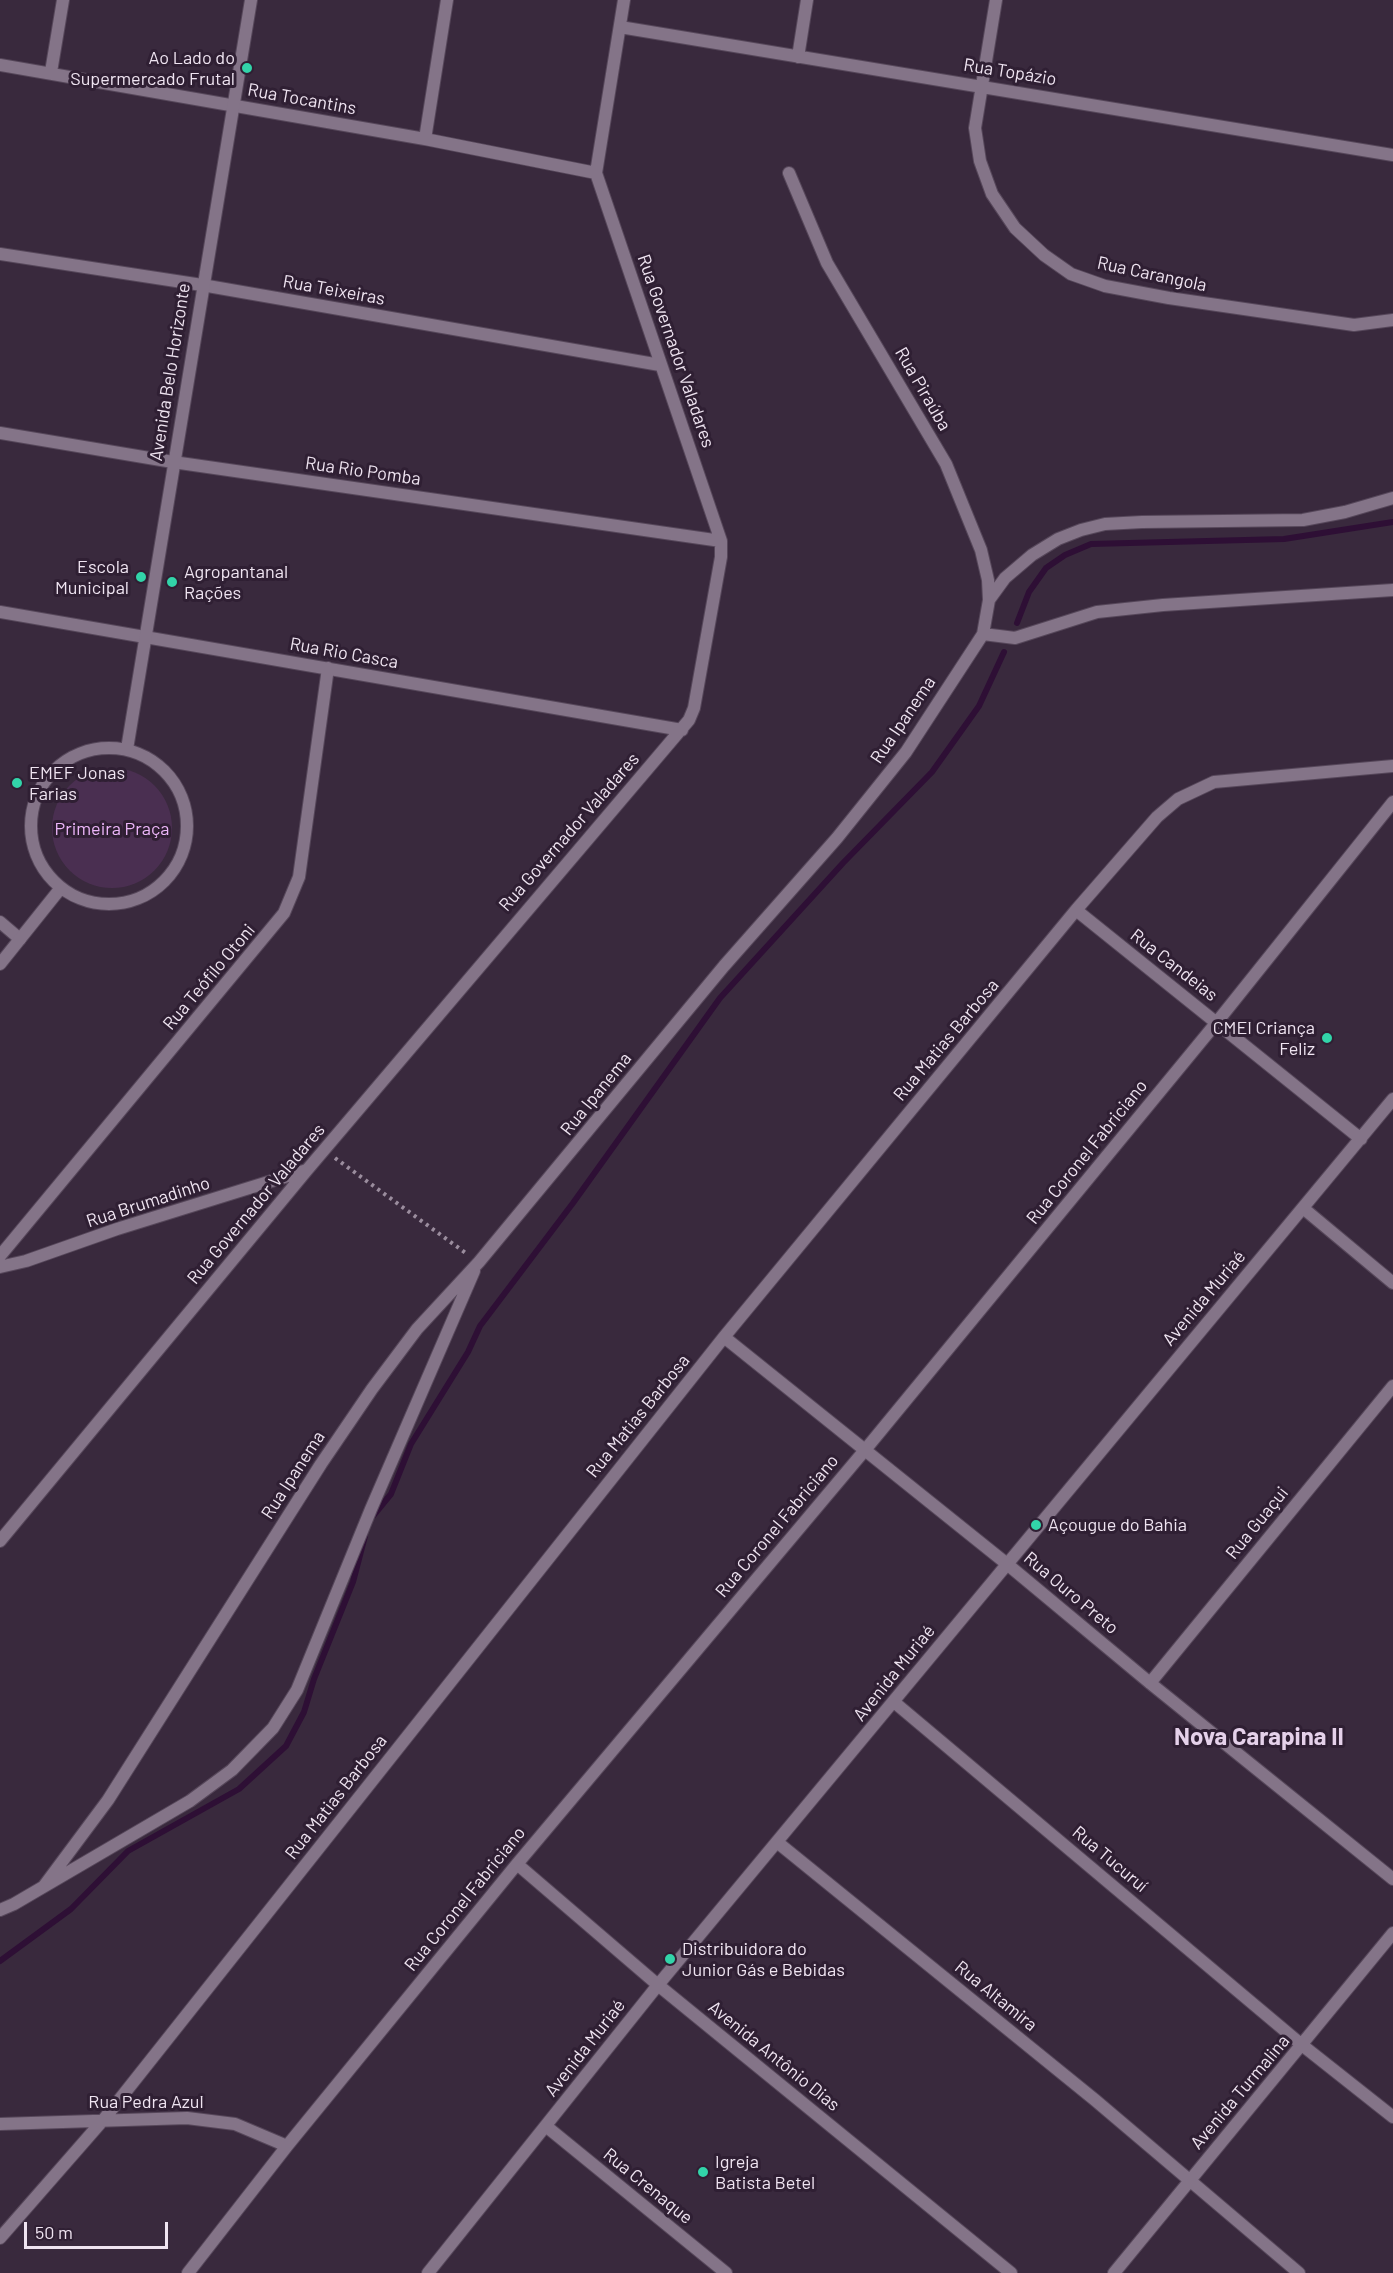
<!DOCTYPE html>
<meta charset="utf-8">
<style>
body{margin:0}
#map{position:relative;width:1393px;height:2273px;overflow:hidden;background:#39293d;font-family:Barlow,sans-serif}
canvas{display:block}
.scale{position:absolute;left:24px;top:2222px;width:144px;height:27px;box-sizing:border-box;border:3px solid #efe4f1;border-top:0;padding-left:8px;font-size:18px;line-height:21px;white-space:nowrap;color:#efe4f1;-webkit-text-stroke:4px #2f1f33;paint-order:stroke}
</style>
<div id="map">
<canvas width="1393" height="2273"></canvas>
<div class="scale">50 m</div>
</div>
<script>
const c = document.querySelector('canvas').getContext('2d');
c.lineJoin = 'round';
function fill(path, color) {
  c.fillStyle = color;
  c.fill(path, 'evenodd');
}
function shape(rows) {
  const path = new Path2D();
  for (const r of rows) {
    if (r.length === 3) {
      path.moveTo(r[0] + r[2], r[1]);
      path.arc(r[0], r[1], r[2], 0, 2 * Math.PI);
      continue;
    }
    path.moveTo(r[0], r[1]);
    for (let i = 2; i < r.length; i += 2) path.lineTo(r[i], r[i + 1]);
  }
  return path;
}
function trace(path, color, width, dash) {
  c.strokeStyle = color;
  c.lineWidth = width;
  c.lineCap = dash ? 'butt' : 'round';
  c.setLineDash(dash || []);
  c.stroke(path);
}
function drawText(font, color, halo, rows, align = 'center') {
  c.font = font + ' Barlow,sans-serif';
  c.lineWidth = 6;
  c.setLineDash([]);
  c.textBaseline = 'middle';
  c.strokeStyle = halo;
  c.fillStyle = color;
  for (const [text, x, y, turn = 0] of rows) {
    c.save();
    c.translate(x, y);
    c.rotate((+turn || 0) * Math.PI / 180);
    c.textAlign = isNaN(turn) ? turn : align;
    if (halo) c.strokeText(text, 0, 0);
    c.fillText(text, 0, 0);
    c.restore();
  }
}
const green = shape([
 [112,828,60]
]);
const stream = shape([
 [1017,623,1029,592,1046,568,1065,555,1091,544,1284,539,1393,522],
 [373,1516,391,1494,411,1444,468,1352,480,1326,573,1203,720,998,843,863,932,772,979,706,1004,652],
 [0,1961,71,1909,128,1851,239,1789,286,1746,304,1712,314,1679,353,1582,365,1536]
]);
const path = shape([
 [335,1158,467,1254]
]);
const minor = shape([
 [996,0,975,128,980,161,992,194,1015,228,1044,255,1071,274,1105,286,1169,298,1354,325,1393,320],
 [620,27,1393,155],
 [798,57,807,0],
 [0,65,425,139,596,173],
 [51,72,63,0],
 [425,139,447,0],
 [789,173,827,263,946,464,981,550,988,580,989,600,983,634],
 [0,254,202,285,660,365],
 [0,433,173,462,721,541],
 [989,600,1005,578,1032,555,1058,539,1081,530,1105,524,1142,522,1303,520,1345,512,1393,498],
 [0,612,682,730],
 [1076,910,1361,1139],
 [0,922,20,939],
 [1303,1208,1393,1283],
 [0,1256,284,913,299,877,328,668],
 [0,1267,26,1261,117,1229,307,1170],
 [724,1337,1007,1564,1150,1683,1393,1879],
 [0,1541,307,1170,689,720,694,708,721,557,721,541,596,173,624,0],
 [1150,1683,1393,1386],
 [894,1702,1302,2045,1393,2117],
 [777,1842,1095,2100,1299,2273],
 [517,1864,658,1985,1011,2273],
 [44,1886,108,1800,321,1464,372,1389,417,1329,479,1262,724,966,837,838,906,752,983,634,1015,638,1097,612,1163,605,1393,590],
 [0,1910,14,1904,190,1801,232,1770,273,1728,297,1690,371,1509,474,1271],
 [0,2124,187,2118,235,2124,287,2146],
 [547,2127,726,2273],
 [0,2238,104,2119,724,1337,1076,910,1157,817,1178,799,1214,782,1393,766],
 [188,2273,287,2146,517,1864,865,1450,1217,1022,1393,802],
 [428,2273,658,1985,1393,1099],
 [1114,2273,1393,1933]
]);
const tertiary = shape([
 [109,826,78],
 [127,749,251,0],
 [0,964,60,889]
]);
const markers = [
 [247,68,6,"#32d4a9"],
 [141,577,6,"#32d4a9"],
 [172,582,6,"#32d4a9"],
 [17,783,6,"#32d4a9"],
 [1327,1038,6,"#32d4a9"],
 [1036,1525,6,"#32d4a9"],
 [670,1959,6,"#32d4a9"],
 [703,2172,6,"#32d4a9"]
];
const poiNames = [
 ["Ao Lado do",235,58,"right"],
 ["Supermercado Frutal",235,79,"right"],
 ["Escola",129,567,"right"],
 ["Municipal",129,588,"right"],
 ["Agropantanal",184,572],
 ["Rações",184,593],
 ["EMEF Jonas",29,773],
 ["Farias",29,794],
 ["CMEI Criança",1315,1028,"right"],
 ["Feliz",1315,1049,"right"],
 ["Açougue do Bahia",1048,1525],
 ["Distribuidora do",682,1949],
 ["Junior Gás e Bebidas",682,1970],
 ["Igreja",715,2162],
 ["Batista Betel",715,2183]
];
const streetNames = [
 ["Rua Topázio",1010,72,9],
 ["Rua Tocantins",302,99,10],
 ["Rua Carangola",1152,274,12],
 ["Rua Teixeiras",334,290,10],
 ["Rua Governador Valadares",676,351,71],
 ["Avenida Belo Horizonte",170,372,-81],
 ["Rua Piraúba",923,389,60],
 ["Rua Rio Pomba",363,471,8],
 ["Rua Rio Casca",344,653,10],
 ["Rua Ipanema",903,720,-56],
 ["Rua Governador Valadares",569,832,-49],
 ["Rua Candeias",1174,965,38],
 ["Rua Teófilo Otoni",209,977,-50],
 ["Rua Matias Barbosa",946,1040,-50],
 ["Rua Ipanema",596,1094,-51],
 ["Rua Coronel Fabriciano",1087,1152,-51],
 ["Rua Brumadinho",148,1202,-18],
 ["Rua Governador Valadares",256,1204,-50],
 ["Avenida Muriaé",1204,1298,-50],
 ["Rua Matias Barbosa",638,1416,-51],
 ["Rua Ipanema",293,1475,-57],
 ["Rua Guaçui",1257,1523,-51],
 ["Rua Coronel Fabriciano",777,1526,-50],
 ["Rua Ouro Preto",1071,1593,40],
 ["Avenida Muriaé",894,1673,-51],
 ["Rua Matias Barbosa",336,1797,-52],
 ["Rua Tucuruí",1110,1859,40],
 ["Rua Coronel Fabriciano",465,1899,-51],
 ["Rua Altamira",996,1996,39],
 ["Avenida Muriaé",585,2048,-52],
 ["Avenida Antônio Dias",774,2056,39],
 ["Avenida Turmalina",1240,2092,-50],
 ["Rua Pedra Azul",146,2102],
 ["Rua Crenaque",648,2186,39]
];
const parkNames = [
 ["Primeira Praça",112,829]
];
const districtNames = [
 ["Nova Carapina II",1259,1737]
];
fill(green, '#4a2f51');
trace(stream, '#2e0f35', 6);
trace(minor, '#56475a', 14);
trace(tertiary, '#56475a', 14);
trace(path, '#9b8d9e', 4, [3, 4.5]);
trace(minor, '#847488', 12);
trace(tertiary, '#847488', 12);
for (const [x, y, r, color] of markers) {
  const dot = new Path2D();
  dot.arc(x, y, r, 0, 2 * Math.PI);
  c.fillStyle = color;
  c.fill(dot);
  trace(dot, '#2f1f33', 2);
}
drawText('18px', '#efe4f1', '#2f1f33', poiNames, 'left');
drawText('18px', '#efe4f1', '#2f1f33', streetNames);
drawText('18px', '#edb6fa', '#2f1f33', parkNames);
drawText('bold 24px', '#e5d1ea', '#2f1f33', districtNames);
</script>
